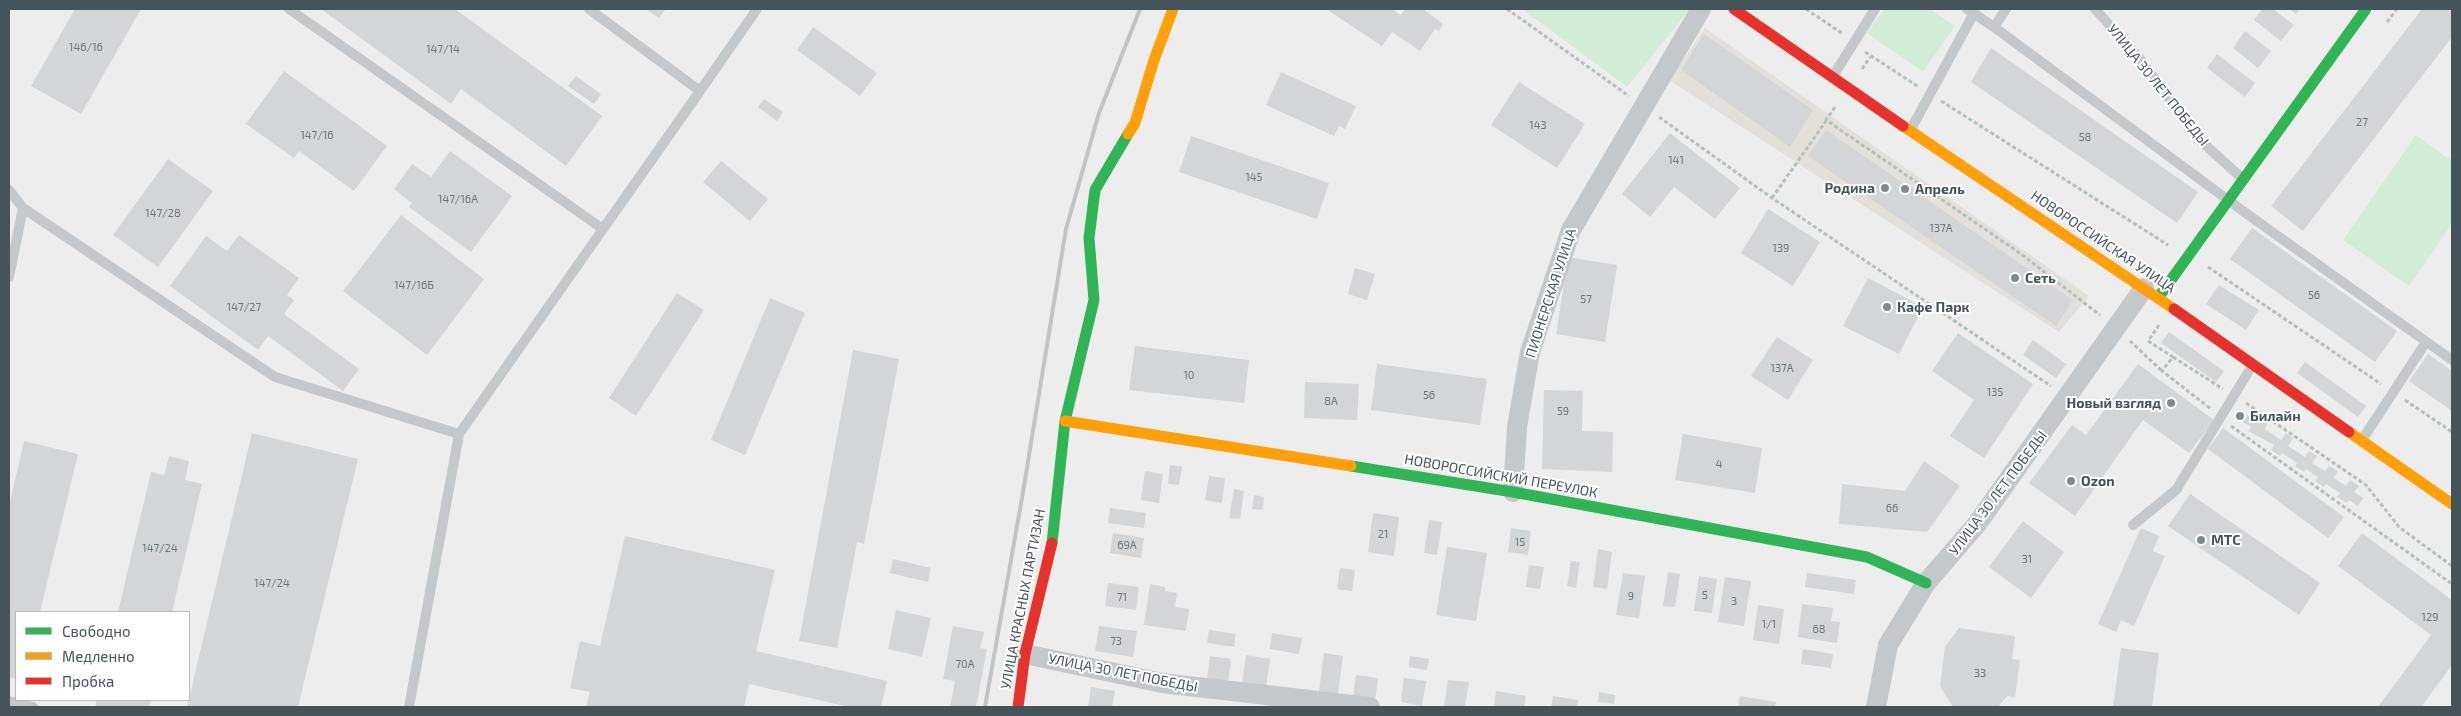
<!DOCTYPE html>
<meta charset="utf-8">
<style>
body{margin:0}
#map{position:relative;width:2461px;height:716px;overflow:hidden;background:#eeeded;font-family:"Exo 2",sans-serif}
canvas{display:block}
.frame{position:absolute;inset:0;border:10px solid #45545a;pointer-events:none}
.legend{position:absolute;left:15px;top:611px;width:175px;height:90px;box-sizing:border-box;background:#fff;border:1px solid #b5bbbd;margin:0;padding:6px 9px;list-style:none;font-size:15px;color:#45545a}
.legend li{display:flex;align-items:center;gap:10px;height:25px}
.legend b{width:25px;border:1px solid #b5bbbd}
</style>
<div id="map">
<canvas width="2461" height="716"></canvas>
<div class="frame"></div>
<ul class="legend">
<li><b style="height:6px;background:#30b455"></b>Свободно</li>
<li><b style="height:6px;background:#ff9f0a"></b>Медленно</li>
<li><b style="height:6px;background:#e5322d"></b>Пробка</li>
</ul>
</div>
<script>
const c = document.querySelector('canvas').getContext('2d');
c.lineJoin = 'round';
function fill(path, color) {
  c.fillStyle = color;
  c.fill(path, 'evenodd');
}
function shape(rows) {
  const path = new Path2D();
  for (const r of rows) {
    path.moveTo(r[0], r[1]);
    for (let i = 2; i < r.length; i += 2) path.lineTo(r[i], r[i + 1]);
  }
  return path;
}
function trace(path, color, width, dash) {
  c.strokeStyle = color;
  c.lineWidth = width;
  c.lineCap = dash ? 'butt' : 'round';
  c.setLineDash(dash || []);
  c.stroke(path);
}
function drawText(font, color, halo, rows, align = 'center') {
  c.font = font + ' "Exo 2",sans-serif';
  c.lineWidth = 4;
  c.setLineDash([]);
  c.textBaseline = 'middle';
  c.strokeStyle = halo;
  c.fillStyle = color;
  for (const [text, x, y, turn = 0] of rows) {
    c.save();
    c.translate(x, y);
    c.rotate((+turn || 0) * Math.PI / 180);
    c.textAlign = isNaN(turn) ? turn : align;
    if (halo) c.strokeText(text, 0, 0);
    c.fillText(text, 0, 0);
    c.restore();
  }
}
const commercial = shape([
 [1705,28,2089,296,2059,332,1669,80]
]);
const green = shape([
 [1522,9,1686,9,1689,10,1627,87],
 [1884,9,1930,9,1955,26,1923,72,1867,33],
 [2416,135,2452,161,2452,224,2409,286,2343,240]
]);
const building = shape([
 [75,9,141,9,81,114,31,86],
 [321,9,455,9,602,116,566,166,461,89,451,104],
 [646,9,666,9,659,18],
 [1326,9,1392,9,1401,15,1405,9,1423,9,1443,24,1439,31,1435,29,1420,51,1392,32,1382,46],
 [2262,9,2273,9,2294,25,2281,41,2254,20],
 [2289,9,2300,9,2296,14],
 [2422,9,2452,9,2452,37,2303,231,2271,206],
 [813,27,877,73,860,96,797,50],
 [2245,31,2271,51,2258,68,2233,48],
 [1704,34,1813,110,1790,147,1681,70],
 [1991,48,2198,192,2177,223,1971,82],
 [2217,54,2255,83,2245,97,2207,68],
 [284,71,387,146,354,191,299,151,294,158,246,124],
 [1281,72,1356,106,1345,129,1339,126,1334,136,1266,105],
 [576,76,601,94,594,104,568,86],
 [1519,82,1585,124,1557,168,1491,125],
 [764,99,783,112,777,121,758,107],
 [1826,130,2073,300,2056,326,1808,156],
 [1670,133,1740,188,1715,219,1674,187,1650,217,1622,194],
 [1191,136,1329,183,1317,219,1179,172],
 [450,151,512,196,471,252,409,207,412,203,394,189,412,164,431,177],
 [168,159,213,191,158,267,113,235],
 [721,161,768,199,750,221,703,182],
 [1768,209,1820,242,1793,286,1741,253],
 [401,215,484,279,427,355,343,291],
 [2252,228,2397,331,2375,362,2230,259],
 [239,235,299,278,287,295,294,300,284,314,359,369,343,391,268,336,258,350,170,286,206,236,227,251],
 [1568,257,1617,265,1605,342,1556,334],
 [1355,268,1375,274,1367,300,1348,294],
 [1868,278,1923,307,1899,354,1843,326],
 [2219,285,2259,310,2246,330,2206,304],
 [677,293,704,310,636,416,609,398],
 [770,298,805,313,745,455,711,440],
 [2169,332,2224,371,2216,382,2161,343],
 [1958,333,2033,384,1984,458,1950,436,1974,400,1932,371],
 [1777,337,1813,360,1788,400,1751,376],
 [2033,340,2066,364,2056,378,2023,355],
 [1135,346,1249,360,1244,403,1129,390],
 [853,350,899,359,864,544,857,542,837,648,799,641],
 [2428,354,2452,371,2452,411,2409,381],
 [2305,362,2366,406,2358,417,2297,373],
 [1377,364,1487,379,1480,425,1371,410],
 [2138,364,2214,420,2189,453,2143,420,2075,516,2029,483,2072,425,2086,435],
 [1305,382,1359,384,1357,420,1304,418],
 [1544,390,1583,391,1582,431,1613,432,1612,472,1542,469],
 [2240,410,2257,422,2260,417,2268,423,2265,429,2281,440,2286,433,2293,438,2288,446,2305,457,2309,451,2317,456,2312,463,2325,471,2329,466,2338,471,2334,478,2346,486,2350,480,2359,486,2354,492,2363,498,2358,506,2349,500,2347,503,2337,497,2340,493,2326,484,2324,487,2315,481,2318,477,2306,469,2304,472,2295,466,2297,463,2282,453,2280,456,2271,450,2274,445,2248,431,2251,427,2235,417],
 [2223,428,2344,517,2328,538,2208,449],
 [252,433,358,459,298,707,187,707],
 [1683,434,1762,448,1755,493,1675,480],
 [24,441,78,454,40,612,16,612,16,679,9,677,9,506],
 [169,456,189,461,185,480,202,484,172,612,118,612,151,472,164,475],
 [1924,461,1960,486,1927,532,1839,524,1842,484,1905,491],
 [1170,465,1182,467,1179,485,1168,484],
 [1145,471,1163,474,1159,503,1141,500],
 [1209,476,1225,478,1222,503,1205,500],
 [1234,489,1244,491,1240,519,1229,518],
 [2190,494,2320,583,2299,615,2168,526],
 [1254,495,1264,497,1263,510,1252,509],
 [1110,508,1146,513,1144,528,1108,523],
 [1373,513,1399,517,1394,556,1368,552],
 [1429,520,1442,522,1437,555,1424,553],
 [2023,521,2064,552,2031,598,1989,567],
 [1511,528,1531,531,1528,555,1508,552],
 [2141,528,2159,536,2153,551,2165,556,2134,626,2121,620,2116,632,2098,624],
 [1113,533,1144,538,1141,558,1110,553],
 [2362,533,2452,600,2452,665,2421,707,2378,707,2431,635,2338,566],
 [625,536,775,570,756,651,887,681,881,707,849,707,749,684,744,707,586,707,590,692,570,688,580,641,600,646],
 [1447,547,1487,553,1476,621,1436,615],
 [1598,549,1612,552,1607,589,1593,587],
 [893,559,931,568,928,582,890,573],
 [1571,561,1580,562,1576,588,1567,586],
 [1529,565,1544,567,1540,589,1526,587],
 [1340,568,1355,570,1352,591,1337,589],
 [1668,572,1680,574,1675,607,1663,606],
 [1623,573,1645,576,1639,618,1616,615],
 [1807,573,1856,580,1854,594,1805,587],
 [1699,576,1717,579,1712,613,1694,611],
 [1725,577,1751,581,1744,626,1718,622],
 [1108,583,1139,587,1136,610,1105,606],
 [1150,584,1165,587,1165,591,1177,593,1175,607,1189,609,1186,631,1144,625],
 [1802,604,1833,608,1831,621,1840,622,1837,643,1798,637],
 [1758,605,1784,609,1779,644,1753,640],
 [896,610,931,618,922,657,888,649],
 [953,626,984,632,980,648,987,649,976,707,950,707,955,681,943,679],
 [1099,626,1137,631,1133,657,1095,651],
 [1959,628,2015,636,2012,659,2020,660,2015,697,2007,696,1998,707,1953,707,1940,686,1945,647],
 [1209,630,1236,634,1234,647,1207,643],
 [1272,633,1302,638,1299,654,1270,649],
 [2121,648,2159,653,2152,707,2113,707],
 [1803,649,1833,654,1831,668,1801,664],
 [1324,653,1343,656,1338,694,1319,691],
 [1246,655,1270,659,1266,687,1242,683],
 [1210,656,1231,659,1228,683,1207,680],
 [1410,656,1429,659,1427,670,1409,667],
 [1356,675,1378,678,1375,701,1353,697],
 [1404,678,1426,681,1422,706,1401,702],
 [1448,680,1469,682,1465,707,1444,707],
 [1091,687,1115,691,1112,707,1088,707],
 [1496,691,1526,696,1524,707,1494,707],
 [1599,692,1615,695,1614,704,1598,702],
 [1553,696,1578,700,1577,707,1551,707],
 [1740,696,1776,702,1775,707,1738,707],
 [97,700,151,700,149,707,95,707]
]);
const path = shape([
 [1507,9,1629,96],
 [1806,9,1843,34],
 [2387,22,2397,9],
 [1865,52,1919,87],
 [1862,69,1870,57],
 [1941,101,2168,245],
 [1835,107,1826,120,2021,254,2100,315],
 [1659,117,1772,198,2051,386],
 [1772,198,1826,121],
 [2208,267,2381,384],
 [2159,325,2148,341,2173,357,2162,371,2211,409],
 [2130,341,2162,371],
 [2173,357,2223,389],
 [2405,400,2452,432],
 [2246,403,2366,485,2399,527,2452,566],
 [2231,426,2452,584]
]);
const lane = shape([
 [589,9,700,91,757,9],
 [1967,9,1994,27],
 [2006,9,1994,27,2247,214,2452,360],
 [2095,9,2137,55,2203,143,2243,179],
 [1833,76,1875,9],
 [1911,129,1974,13],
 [9,190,23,208,275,377,459,434,603,229,289,9],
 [603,229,700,91],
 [9,277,23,208],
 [2362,440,2426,342],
 [2133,525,2176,490,2252,366],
 [9,701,33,707],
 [409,707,459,434]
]);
const street = shape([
 [1513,492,1517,427,1530,352,1571,230,1701,9],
 [1025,654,1162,683,1370,707],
 [1876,707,1888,645,1926,583,1977,524,2144,288]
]);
const fast = shape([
 [2158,298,2366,9],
 [1351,466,1513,492,1867,557,1926,583],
 [1052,543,1065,421,1094,300,1089,238,1095,190,1128,134]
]);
const slow = shape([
 [1903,126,2174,309],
 [1128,134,1135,123,1154,60,1173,9],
 [1065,421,1351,466],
 [2349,432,2452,504]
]);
const jam = shape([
 [1734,9,1903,126],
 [2174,309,2349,432],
 [1018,707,1025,654,1052,543]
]);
const rail = shape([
 [985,707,1023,492,1066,229,1099,113,1140,9]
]);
const markers = [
 [1885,188,5,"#808a8d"],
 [1905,189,5,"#808a8d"],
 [2015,278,5,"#808a8d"],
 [1887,307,5,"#808a8d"],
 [2171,403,5,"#808a8d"],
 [2240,416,5,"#808a8d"],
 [2071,481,5,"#808a8d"],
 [2201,540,5,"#808a8d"]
];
const numberNames = [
 ["146/16",86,47],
 ["147/14",443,49],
 ["27",2362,122],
 ["143",1538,125],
 ["147/16",317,135],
 ["58",2085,137],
 ["141",1676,160],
 ["145",1254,177],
 ["147/16А",458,199],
 ["147/28",163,213],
 ["137А",1941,228],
 ["139",1781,248],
 ["147/16Б",414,285],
 ["56",2314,295],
 ["57",1586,299],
 ["147/27",244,307],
 ["137А",1782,368],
 ["10",1189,375],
 ["135",1995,392],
 ["56",1429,395],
 ["8А",1331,401],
 ["59",1563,411],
 ["4",1719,464],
 ["66",1892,508],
 ["21",1383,534],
 ["15",1520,542],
 ["69А",1127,545],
 ["147/24",160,548],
 ["31",2027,559],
 ["147/24",272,583],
 ["5",1705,595],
 ["9",1631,596],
 ["71",1122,597],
 ["3",1734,601],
 ["129",2430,617],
 ["1/1",1769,624],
 ["68",1819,629],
 ["73",1116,641],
 ["70А",965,664],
 ["33",1980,673]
];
const streetNames = [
 ["УЛИЦА 30 ЛЕТ ПОБЕДЫ",2158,85,51],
 ["НОВОРОССИЙСКАЯ УЛИЦА",2103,242,34],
 ["ПИОНЕРСКАЯ УЛИЦА",1551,293,-72],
 ["НОВОРОССИЙСКИЙ ПЕРЕУЛОК",1501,476,10],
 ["УЛИЦА 30 ЛЕТ ПОБЕДЫ",1998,493,-53],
 ["УЛИЦА КРАСНЫХ ПАРТИЗАН",1023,599,-79],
 ["УЛИЦА 30 ЛЕТ ПОБЕДЫ",1123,673,11]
];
const poiNames = [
 ["Родина",1875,188,"right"],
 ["Апрель",1915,189],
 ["Сеть",2025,278],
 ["Кафе Парк",1897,307],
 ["Новый взгляд",2161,403,"right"],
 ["Билайн",2250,416],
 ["Ozon",2081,481],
 ["МТС",2211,540]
];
fill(commercial, '#e3e0db');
fill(green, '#d2edd7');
fill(building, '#d4d5d6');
trace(path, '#b4c1bb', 3, [4, 2.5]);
trace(lane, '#c5c8ca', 10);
trace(street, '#c5c8ca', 20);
trace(fast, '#30b455', 11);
trace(slow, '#ff9f0a', 11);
trace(jam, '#e5322d', 11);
trace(rail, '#c1c3c4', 4);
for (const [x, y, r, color] of markers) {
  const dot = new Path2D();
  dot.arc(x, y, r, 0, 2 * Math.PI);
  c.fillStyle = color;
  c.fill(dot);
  trace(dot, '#fff', 2);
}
drawText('11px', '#6a767a', null, numberNames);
drawText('14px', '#45545a', '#fff', streetNames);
drawText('bold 14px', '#45545a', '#fff', poiNames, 'left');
</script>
